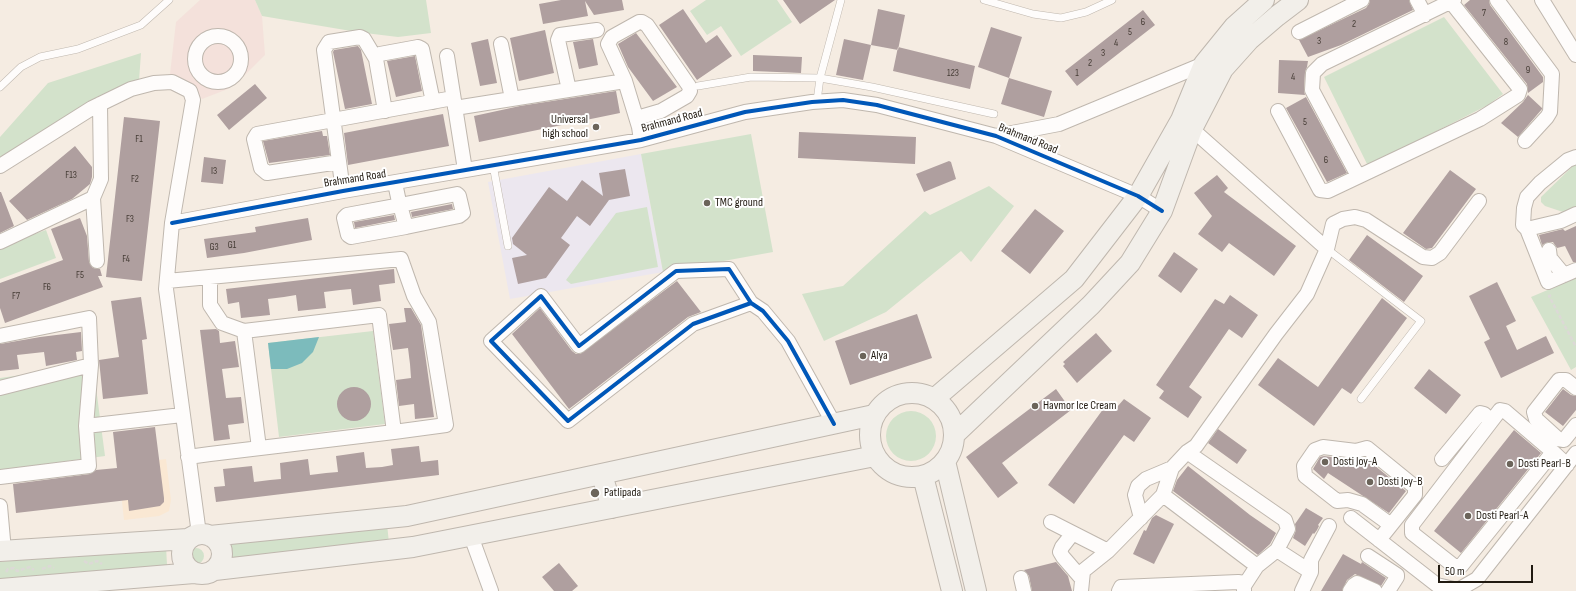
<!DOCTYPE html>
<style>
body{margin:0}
#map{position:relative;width:1576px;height:591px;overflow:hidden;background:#f5ece2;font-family:"Sofia Sans Condensed",sans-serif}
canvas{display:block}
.scale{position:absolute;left:1438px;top:565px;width:95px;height:18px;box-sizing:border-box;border:2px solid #211a11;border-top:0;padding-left:5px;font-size:12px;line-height:14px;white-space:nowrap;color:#211a11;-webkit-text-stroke:3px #fff;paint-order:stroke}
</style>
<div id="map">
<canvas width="1576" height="591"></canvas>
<div class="scale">50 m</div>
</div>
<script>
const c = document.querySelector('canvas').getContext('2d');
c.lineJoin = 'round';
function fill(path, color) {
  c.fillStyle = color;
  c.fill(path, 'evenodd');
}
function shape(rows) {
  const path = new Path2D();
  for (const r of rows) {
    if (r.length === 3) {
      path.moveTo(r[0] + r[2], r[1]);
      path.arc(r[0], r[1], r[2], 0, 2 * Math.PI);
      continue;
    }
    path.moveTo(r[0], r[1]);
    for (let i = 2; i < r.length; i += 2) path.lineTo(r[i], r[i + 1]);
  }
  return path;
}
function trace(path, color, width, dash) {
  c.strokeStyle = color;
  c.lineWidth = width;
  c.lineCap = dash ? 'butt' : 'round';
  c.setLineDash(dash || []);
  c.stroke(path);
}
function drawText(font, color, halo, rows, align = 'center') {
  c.font = font + ' "Sofia Sans Condensed",sans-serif';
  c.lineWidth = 4;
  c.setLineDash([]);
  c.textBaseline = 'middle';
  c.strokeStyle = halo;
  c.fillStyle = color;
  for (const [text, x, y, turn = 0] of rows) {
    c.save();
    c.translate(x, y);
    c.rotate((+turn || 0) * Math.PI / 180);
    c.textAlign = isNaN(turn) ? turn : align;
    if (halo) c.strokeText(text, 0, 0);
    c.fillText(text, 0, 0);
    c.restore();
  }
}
const built = shape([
 [166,459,171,500,169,511,159,516,124,520,118,465]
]);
const industrial = shape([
 [200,0,255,0,262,16,265,55,245,75,228,89,202,99,189,84,170,74,176,22]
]);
const education = shape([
 [641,154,663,272,510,299,488,182]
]);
const green = shape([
 [255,0,426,0,431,33,398,37,357,32,262,16],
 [706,0,777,0,792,22,741,56,721,26,707,35,690,11],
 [1444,17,1503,94,1488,105,1368,166,1324,77],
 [141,53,139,81,0,161,0,137,48,83],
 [751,134,773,252,663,272,641,154],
 [1576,163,1576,209,1566,213,1545,206,1541,202,1541,197],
 [989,186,1014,206,971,262,961,251,886,312,824,341,802,294,843,286,925,211,930,215],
 [647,207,658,267,571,284,566,280,616,213],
 [46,230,56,258,0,279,0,246],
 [1576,278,1576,367,1571,370,1531,297],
 [373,331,385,424,279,437,268,343],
 [93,365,105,456,0,470,0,378],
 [911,436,25],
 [387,524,389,543,224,561,222,542],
 [166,546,167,565,0,581,0,562],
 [196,556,8]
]);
const water = shape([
 [319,337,313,352,302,363,287,369,271,369,268,343]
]);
const building = shape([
 [561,0,622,0,624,10,594,15,585,1,588,16,543,24,539,4],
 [783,0,835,0,800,24],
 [1370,0,1409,0,1413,10,1341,45,1308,57,1299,40,1366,8,1369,4],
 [1470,0,1489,0,1490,5,1543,77,1543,82,1528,93,1527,84,1464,5],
 [683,9,706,43,717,35,732,56,697,80,659,25],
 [878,9,905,15,898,50,871,45],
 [1143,10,1155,25,1077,86,1065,71],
 [991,27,1022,37,1009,78,978,67],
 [545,30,554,73,519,81,510,38],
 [636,33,677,87,653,101,628,67,618,44],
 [488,39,497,83,480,86,471,43],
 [593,39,598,65,579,69,573,42],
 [844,39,871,45,863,80,836,75],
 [358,46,361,50,372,104,345,109,333,52,334,50],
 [898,47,975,66,970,89,893,71],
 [753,55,802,57,801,73,753,71],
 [415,56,422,91,396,97,387,61],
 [1279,60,1308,61,1307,67,1305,72,1304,90,1305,95,1278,93],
 [1009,78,1052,91,1044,117,1001,104],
 [255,84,267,98,229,130,217,115],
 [616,91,620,113,479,142,474,116,520,106],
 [1528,95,1542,108,1542,109,1518,137,1501,123,1523,102],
 [1306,97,1347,173,1327,182,1286,108],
 [443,114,449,146,348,165,344,133],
 [124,117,160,121,142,281,106,277],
 [322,131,323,136,327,136,330,155,269,163,263,141],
 [799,132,916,137,915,164,798,158],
 [75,146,92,167,92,177,90,184,72,199,27,220,9,201],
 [204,157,226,160,223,184,201,182],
 [949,161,951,162,956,179,924,192,916,174],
 [625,169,630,196,609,200,590,226,577,216,561,238,570,245,546,278,518,284,512,258,527,255,513,244,512,238,549,187,567,201,582,180,603,196,599,173],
 [1450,170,1476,189,1432,248,1426,249,1403,233],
 [1217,175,1228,188,1224,192,1296,246,1274,276,1229,243,1222,252,1198,234,1212,216,1194,193],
 [0,192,1,192,14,226,0,233],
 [452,204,453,209,412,217,411,212],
 [1035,209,1064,231,1030,274,1001,251],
 [394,215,395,220,355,228,354,222],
 [80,218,87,236,89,262,93,268,100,269,102,276,98,276,103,287,5,323,0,308,0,283,63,260,51,229],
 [308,218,312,240,244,253,207,258,204,239,256,232,255,227],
 [1576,226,1576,262,1573,262,1565,246,1557,248,1553,242,1548,242,1542,245,1539,235,1563,229,1565,231],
 [1367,235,1423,276,1404,302,1349,260],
 [1174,252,1198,269,1181,293,1158,276],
 [394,269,395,283,379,285,381,301,353,305,351,289,340,290,324,292,326,308,298,311,296,295,284,297,268,299,270,315,241,318,239,302,228,304,226,289],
 [677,281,701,312,688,317,569,409,512,334,540,308,572,351,576,354,580,354],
 [1497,282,1516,321,1506,326,1517,350,1546,336,1554,353,1501,378,1484,342,1490,339,1469,296],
 [1230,295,1258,315,1242,338,1229,329,1189,387,1202,397,1188,418,1159,398,1164,391,1156,385,1215,299,1224,304],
 [141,297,147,339,142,340,148,394,103,399,99,360,119,357,111,301],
 [1382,298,1407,318,1351,394,1342,388,1314,426,1258,385,1278,358,1318,387],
 [404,308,411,308,421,325,434,417,415,419,414,404,399,406,396,380,411,378,410,364,408,348,393,350,389,324,406,322],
 [917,314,932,358,850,385,835,341],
 [216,329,219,331,220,343,235,341,239,367,222,369,226,398,241,397,244,423,228,425,230,439,214,441,200,330],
 [81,332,82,351,76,352,77,360,46,366,44,352,17,355,19,369,0,371,0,344,40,337],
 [1096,333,1112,351,1077,383,1063,366,1065,364,1063,362],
 [1429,369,1461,395,1446,414,1414,388],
 [354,404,17],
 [1056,389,1071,410,1002,463,1018,483,998,498,966,457],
 [1563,389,1571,395,1576,396,1576,410,1563,426,1545,412],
 [1124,399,1151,418,1134,442,1124,435,1074,504,1048,485,1109,401,1117,407],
 [155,427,164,498,164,502,160,506,129,511,128,500,16,513,13,484,90,474,96,470,117,468,113,432],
 [1218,429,1247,450,1237,464,1208,443],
 [1514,430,1541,453,1461,553,1434,531],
 [419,446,421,462,438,460,439,475,216,502,214,487,225,486,223,469,252,466,254,482,270,480,281,479,280,463,308,459,310,475,326,473,338,472,336,456,364,452,366,468,382,467,393,465,391,449],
 [1324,456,1339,458,1353,463,1369,461,1406,491,1389,513,1328,473,1324,479,1313,469,1320,457],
 [1188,466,1250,515,1276,533,1270,544,1258,555,1173,491,1177,480],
 [1306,508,1323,518,1318,525,1319,526,1317,530,1314,534,1313,533,1305,546,1293,538,1296,530,1295,524],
 [1156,515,1174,524,1154,564,1133,554,1144,530,1146,531,1152,518],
 [1343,554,1361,564,1362,562,1386,578,1381,586,1355,574,1347,580,1342,591,1321,591],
 [1056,562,1068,576,1072,591,1032,591,1029,576,1024,570],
 [559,563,578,586,572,591,554,591,542,577]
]);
const path = shape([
 [1551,295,1549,296,1576,347],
 [84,561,89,564,97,561,102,564],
 [42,569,50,566,54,568],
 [6,572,8,569,14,568,17,571,30,567,34,570]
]);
const lane = shape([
 [984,0,1033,14,1061,18,1086,12,1112,0],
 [698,86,751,77,820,78,872,87,994,114],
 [0,87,21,67,40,57,78,49,141,25,169,0],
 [817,101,820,78,841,0],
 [493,165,508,246],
 [1327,249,1421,321,1361,399]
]);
const street = shape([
 [1417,0,1425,15],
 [1497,0,1552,74,1550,112,1547,117,1525,141],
 [1542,0,1576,55],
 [1299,32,1362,0],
 [218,59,23],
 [501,44,512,99],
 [447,56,465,170],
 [569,90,558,40,560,35,597,30],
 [455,108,625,81],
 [385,111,376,59,380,54,418,47,422,49,433,102],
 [1278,111,1320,190,1328,191,1480,119,1518,95,1520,89,1451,2],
 [637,118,661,111,687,96,690,91,689,86,647,25,642,22,639,22,612,37,608,44,625,81,639,127,641,140],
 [1185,123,1327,249],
 [996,136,1059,124,1204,64,1208,65],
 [1576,157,1568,160,1540,183,1527,197,1524,208,1523,225,1527,229,1548,282,1576,270],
 [339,162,267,173,261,168,254,139,257,134,453,98],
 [0,166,92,108,131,89,154,83,172,82,190,91,193,100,172,223,166,289,199,534],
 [1358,176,1312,90,1313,73,1322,64,1454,0],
 [395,183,399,202,400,205,406,227,459,216,463,213,459,196,457,194,400,205,347,215,344,218,348,235,351,237,406,227],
 [343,191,324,50,329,42,360,37,364,39,376,59],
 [93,198,97,261],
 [172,223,343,191,641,140,745,112,812,102,843,100,877,105,996,136,1138,196,1162,211],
 [1527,229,1561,221,1576,214],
 [0,242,93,198,101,179,100,104],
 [1549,250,1550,258,1564,275],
 [210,277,210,305,222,323,244,331],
 [167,281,401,259,414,296,429,322,446,425,394,432],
 [751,303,693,324,568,421,491,341,541,296,579,346,676,271,729,269,751,303,763,311,788,341,834,424],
 [0,336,89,318,91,365],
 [0,388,91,365,86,426,89,466,0,477],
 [1576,388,1566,380,1559,380,1534,412,1536,419,1558,439,1564,440,1576,425],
 [86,426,182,415],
 [1187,452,1285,520,1288,529,1277,550],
 [1553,452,1461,566,1454,566,1412,533,1412,525,1500,410,1505,411,1553,452,1567,465],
 [188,457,210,454,394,432,379,315,244,331,259,448],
 [1442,459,1480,413,1484,414,1491,421],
 [1163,495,1257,566],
 [0,506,4,551],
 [1141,518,1135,495,1138,486,1146,479,1172,468],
 [1351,518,1437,585,1458,590,1477,579,1576,453],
 [1051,522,1108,551],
 [1073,533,1062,547,1060,552,1063,557,1082,579],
 [471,536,491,591],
 [1379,540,1415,495,1415,487,1367,448,1356,451,1323,447,1315,450,1304,466,1305,476,1337,501,1348,500,1362,504,1391,525],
 [1368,556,1397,575,1397,577,1388,591],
 [1021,578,1024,591],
 [1081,591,1083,571,1108,551,1163,495,1172,468,1187,452,1196,446,1276,334,1307,294,1327,249,1333,224,1343,219,1355,217,1366,220,1423,257,1432,258,1440,253,1479,201],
 [1119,591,1121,587,1238,582,1245,583],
 [1244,591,1244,586,1257,566,1277,550,1311,572],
 [1302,591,1311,572,1311,560,1329,526],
 [1350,591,1354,585,1357,583,1375,591]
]);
const secondary = shape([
 [912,435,42],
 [934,399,1074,279,1138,196,1181,120,1204,64,1234,27,1264,0],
 [954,435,1091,305,1130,263,1162,211,1192,129,1223,69,1249,40,1277,16,1298,0],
 [945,461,976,591],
 [602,475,612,508],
 [923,476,952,591],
 [202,554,20],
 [210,536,407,516,874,415],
 [0,551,188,539],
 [215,570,413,547,875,456],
 [0,589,194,573]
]);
const cycleway = shape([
 [172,223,343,191,641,140,745,112,812,102,843,100,877,105,996,136,1138,196,1162,211],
 [751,303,693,324,568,421,491,341,541,296,579,346,676,271,729,269,751,303,763,311,788,341,834,424]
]);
const markers = [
 [596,127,4,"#6b645a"],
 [707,203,4,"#6b645a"],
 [863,356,4,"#6b645a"],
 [1035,406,4,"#6b645a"],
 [1325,462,4,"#6b645a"],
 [1510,464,4,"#6b645a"],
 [1370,482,4,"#6b645a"],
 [595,493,5,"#6b645a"],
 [1468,516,4,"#6b645a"]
];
const numberNames = [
 ["7",1484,13],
 ["6",1143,22],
 ["2",1354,24],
 ["5",1130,32],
 ["3",1319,41],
 ["8",1506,42],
 ["4",1116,43],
 ["3",1103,53],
 ["2",1090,63],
 ["9",1528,70],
 ["123",953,73],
 ["1",1077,73],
 ["4",1293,77],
 ["5",1305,122],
 ["F1",139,139],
 ["6",1326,160],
 ["I3",214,171],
 ["F13",71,175],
 ["F2",135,179],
 ["F3",130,219],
 ["G1",232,245],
 ["G3",214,247],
 ["F4",126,259],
 ["F5",80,275],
 ["F6",47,287],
 ["F7",16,296]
];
const poiNames = [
 ["Universal",588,120,"right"],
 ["high school",588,134,"right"],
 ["TMC ground",715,203],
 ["Alya",871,356],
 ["Havmor Ice Cream",1043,406],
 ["Dosti Joy-A",1333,462],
 ["Dosti Pearl-B",1518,464],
 ["Dosti Joy-B",1378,482],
 ["Patlipada",604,493],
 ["Dosti Pearl-A",1476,516]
];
const streetNames = [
 ["Brahmand Road",672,121,-15],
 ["Brahmand Road",1028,139,22],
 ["Brahmand Road",355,179,-9]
];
fill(built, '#fae8d3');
fill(industrial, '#f4e1db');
fill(education, '#ece7ef');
fill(green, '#d3e2cb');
fill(water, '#7cbbbc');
fill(building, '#af9f9f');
trace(lane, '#bfb7ae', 8);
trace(street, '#bfb7ae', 16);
trace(secondary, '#bfb7ae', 22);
trace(path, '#dcd9d6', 2.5, [4, 2]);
trace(lane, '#fefcfb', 7);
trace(street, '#fefcfb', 14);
trace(secondary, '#f2efea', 20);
trace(cycleway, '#0057b8', 4);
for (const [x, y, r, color] of markers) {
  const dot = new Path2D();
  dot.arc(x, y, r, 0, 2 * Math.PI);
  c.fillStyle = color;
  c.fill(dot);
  trace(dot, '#fff', 1.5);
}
drawText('10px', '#443b34', null, numberNames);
drawText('12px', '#211a11', '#fff', poiNames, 'left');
drawText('12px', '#211a11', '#fff', streetNames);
</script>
